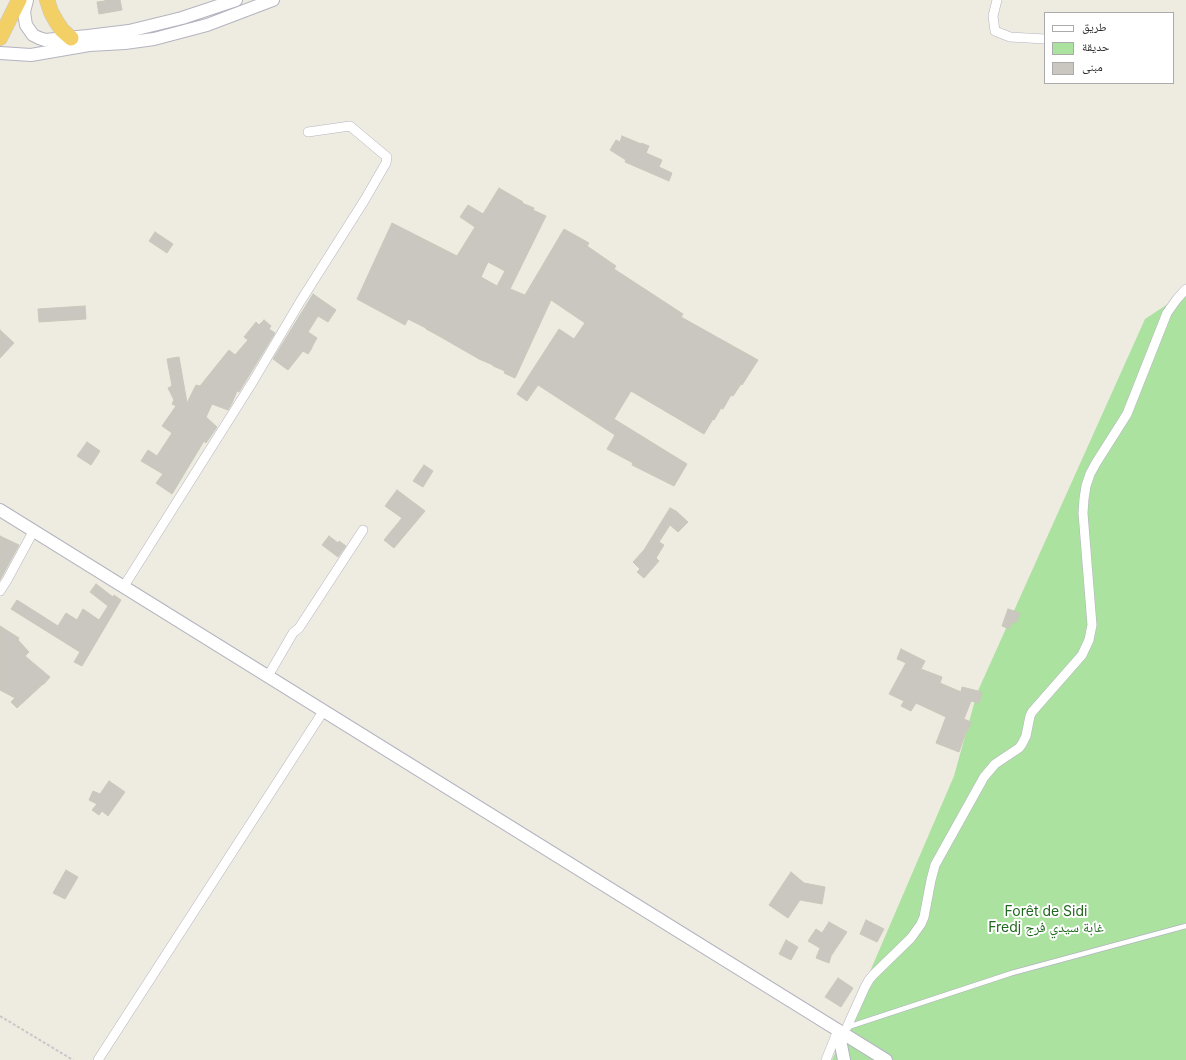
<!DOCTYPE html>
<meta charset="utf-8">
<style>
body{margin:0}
#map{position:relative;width:1186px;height:1060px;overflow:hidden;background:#eeebe1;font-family:Inter,"Noto Naskh Arabic",sans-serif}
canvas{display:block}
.legend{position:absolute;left:1044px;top:12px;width:130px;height:72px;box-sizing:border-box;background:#fff;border:1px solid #ababab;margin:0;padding:5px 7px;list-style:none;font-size:12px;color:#2d2d2d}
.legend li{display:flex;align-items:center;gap:8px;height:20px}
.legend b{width:20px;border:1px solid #ababab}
</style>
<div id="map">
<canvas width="1186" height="1060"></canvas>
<ul class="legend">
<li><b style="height:5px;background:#fff"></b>طريق</li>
<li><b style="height:11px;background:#abe2a0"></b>حديقة</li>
<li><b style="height:11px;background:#cac7c0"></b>مبنى</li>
</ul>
</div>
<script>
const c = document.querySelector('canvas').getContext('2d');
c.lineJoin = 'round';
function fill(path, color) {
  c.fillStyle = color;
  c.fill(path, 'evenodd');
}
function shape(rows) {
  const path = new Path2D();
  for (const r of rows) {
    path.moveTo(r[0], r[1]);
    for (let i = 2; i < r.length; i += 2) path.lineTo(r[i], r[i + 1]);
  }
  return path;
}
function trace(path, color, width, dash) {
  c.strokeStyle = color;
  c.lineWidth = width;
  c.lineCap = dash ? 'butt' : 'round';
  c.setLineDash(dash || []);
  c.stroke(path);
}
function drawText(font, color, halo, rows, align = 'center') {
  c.font = font + ' Inter,"Noto Naskh Arabic",sans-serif';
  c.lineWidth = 4;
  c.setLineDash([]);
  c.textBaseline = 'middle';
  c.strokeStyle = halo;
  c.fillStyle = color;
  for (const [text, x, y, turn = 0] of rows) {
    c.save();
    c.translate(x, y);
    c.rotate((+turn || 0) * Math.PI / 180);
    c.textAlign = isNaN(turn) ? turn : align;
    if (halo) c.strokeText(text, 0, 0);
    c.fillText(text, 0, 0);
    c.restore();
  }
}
const green = shape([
 [1186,292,1186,1060,832,1060,954,776,977,693,1145,319]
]);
const building = shape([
 [105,0,120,0,122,10,99,14,97,2,105,1,105,0],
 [622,136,641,144,641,143,649,146,646,153,662,160,659,167,672,173,669,181,625,162,626,160,610,150,616,140,620,142,622,136],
 [499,188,523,202,522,203,534,208,533,210,546,216,510,289,525,295,564,229,589,243,587,246,616,266,614,269,683,314,681,317,758,360,742,385,741,384,733,396,731,395,723,409,721,408,714,420,713,419,704,434,631,391,614,419,687,464,674,486,632,465,633,463,607,449,615,435,538,385,527,401,517,394,559,329,574,339,585,323,551,300,515,378,504,373,505,371,493,366,493,365,479,359,439,336,426,329,426,328,408,319,405,325,357,299,392,223,457,256,475,227,460,217,468,205,483,214,499,188],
 [488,262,505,271,497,286,481,277,488,262],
 [155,232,173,244,167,253,149,241,155,232],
 [313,294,336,310,328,322,318,316,308,332,317,338,312,347,312,348,308,354,303,351,288,370,273,359,313,294],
 [85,306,86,319,39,322,38,309,85,306],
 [264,320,271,326,269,329,275,333,239,392,237,391,232,403,228,410,212,404,206,417,217,427,206,443,204,441,172,494,156,483,163,474,141,461,148,450,157,456,172,433,162,426,176,406,172,404,174,400,168,388,172,386,167,359,179,357,187,403,196,385,200,386,229,350,235,355,248,340,244,337,256,322,259,325,264,320],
 [0,330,14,343,0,358,0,330],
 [87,442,100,451,91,465,77,456,87,442],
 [424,465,433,471,423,487,413,481,424,465],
 [397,490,425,511,394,548,384,540,402,518,385,506,397,490],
 [670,508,676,511,688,522,678,532,670,525,659,542,664,545,656,558,659,561,644,578,637,572,640,569,633,562,644,550,670,508],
 [0,536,19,545,0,580,0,536],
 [329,536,338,543,339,541,346,546,338,557,322,545,329,536],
 [96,584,113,597,114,595,121,600,82,666,74,662,80,652,11,609,17,600,58,626,66,613,77,620,83,609,99,620,108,606,90,592,96,584],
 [1008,609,1020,613,1016,623,1012,622,1009,629,1002,626,1008,609],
 [0,626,19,638,18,640,29,652,25,656,50,677,44,684,43,684,17,708,11,702,15,698,0,690,0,626],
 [901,649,925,661,921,669,942,677,940,683,961,692,962,687,982,692,979,703,971,701,964,719,971,722,967,732,966,732,959,752,936,743,946,717,916,703,911,711,901,706,904,701,889,694,906,663,897,659,901,649],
 [109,781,125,792,108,816,102,811,99,815,92,810,97,804,89,800,93,791,100,794,109,781],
 [66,870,78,877,65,899,53,893,66,870],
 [791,872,804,883,825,887,822,904,800,900,788,918,769,905,791,872],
 [866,920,884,929,877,942,860,934,866,920],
 [829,922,847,932,831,956,829,963,816,958,820,948,808,941,816,929,822,933,829,922],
 [786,940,798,947,791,960,779,954,786,940],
 [838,978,853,988,841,1007,825,997,838,978]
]);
const path = shape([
 [0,1016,73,1060]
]);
const service = shape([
 [848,1027,1012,973,1186,926]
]);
const minor = shape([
 [997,0,993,16,995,31,1010,37,1045,39],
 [124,586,252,383,300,302,364,201,386,163,387,157,350,126,308,132],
 [0,591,7,580,34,530],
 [268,676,293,633,299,628,363,530],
 [847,1027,865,987,869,980,873,975,911,938,921,924,924,917,931,880,935,865,984,777,995,764,1019,748,1022,744,1026,736,1030,716,1032,712,1082,655,1089,640,1092,625,1083,513,1084,499,1086,486,1090,474,1096,463,1127,414,1167,313,1177,299,1186,289],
 [98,1060,324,710],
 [826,1060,838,1030]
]);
const secondary = shape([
 [27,0,24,12,26,25,33,35,39,38,45,40,88,36,129,31,182,18,236,0],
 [0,53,31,55,89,45,125,43,154,39,207,25,273,0],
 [0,510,886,1060],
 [838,1030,844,1060]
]);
const trunk = shape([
 [47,0,51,12,56,21,62,30,71,38],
 [0,38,19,0]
]);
const parkNames = [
 ["Forêt de Sidi",1046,912],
 ["Fredj غابة سيدي فرج",1046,928]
];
fill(green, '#abe2a0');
fill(building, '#cac7c0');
trace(building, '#cac7ba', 1);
trace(service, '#b4b4c0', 6);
trace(minor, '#b4b4c0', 10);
trace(secondary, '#b4b4c0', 14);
trace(trunk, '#c8c8c8', 16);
trace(path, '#c8c8c8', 2, [3, 2]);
trace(service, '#fff', 4.5);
trace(minor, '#fff', 9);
trace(secondary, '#fff', 12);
trace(trunk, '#f2d065', 15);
drawText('14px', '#21691e', '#fff', parkNames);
</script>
